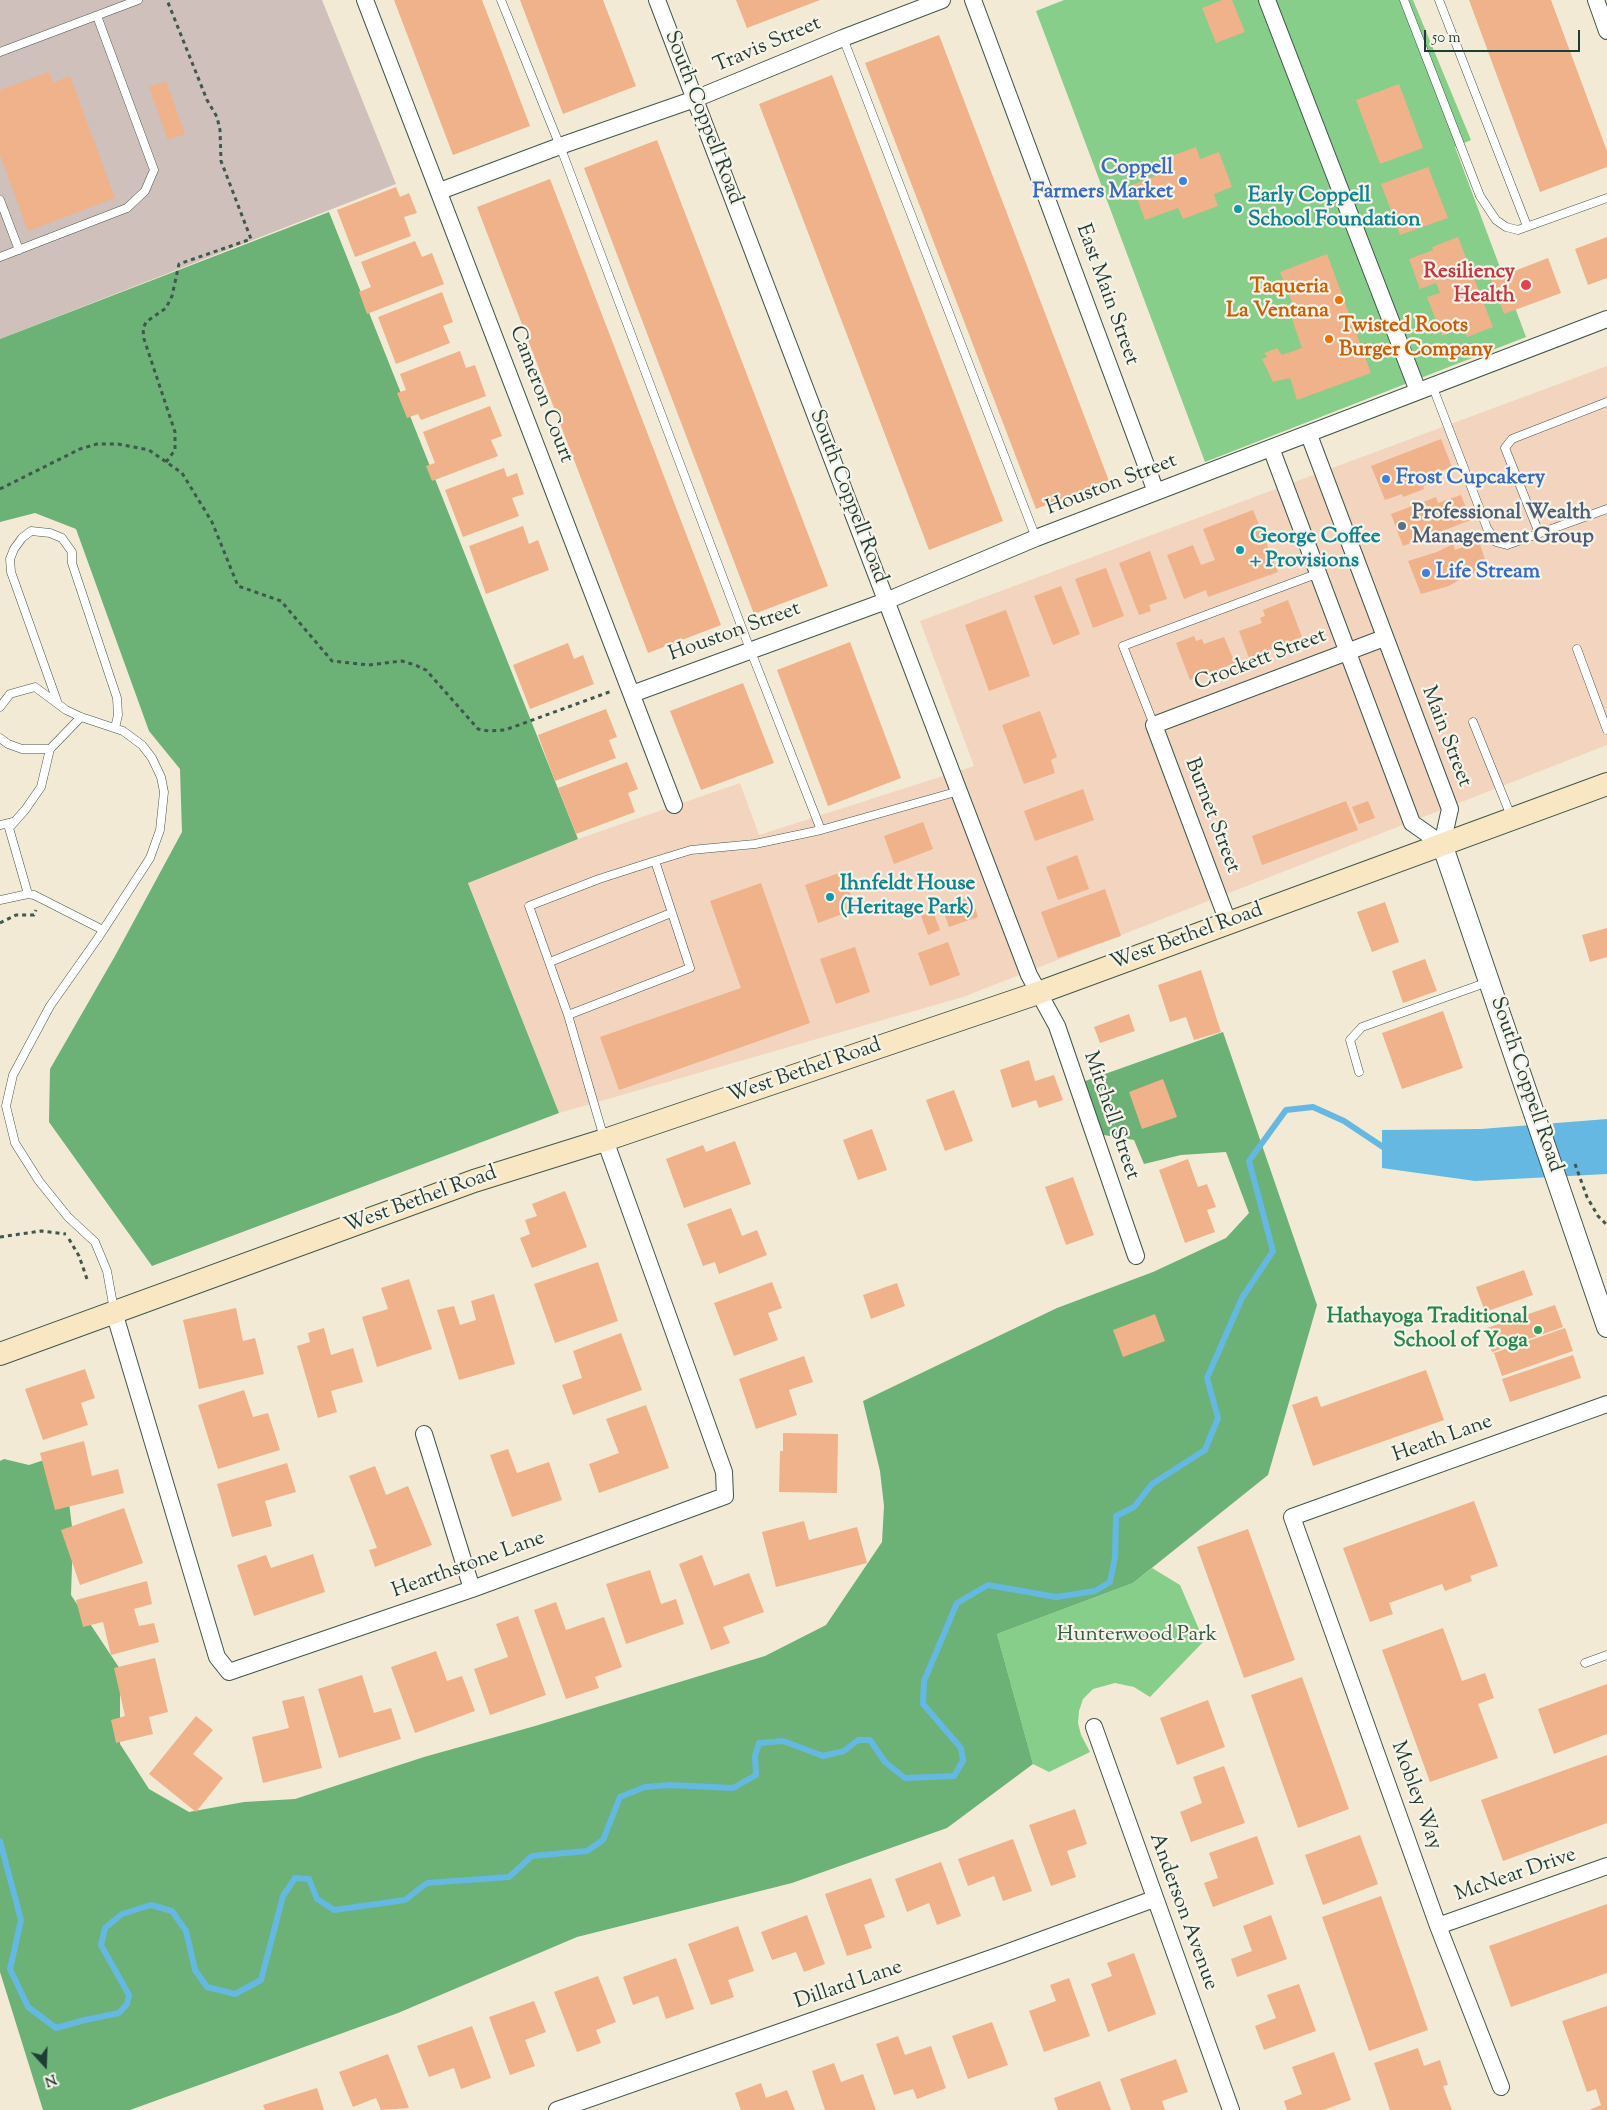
<!DOCTYPE html>
<style>
body{margin:0}
#map{position:relative;width:1607px;height:2110px;overflow:hidden;background:#f2ead5;font-family:"Sorts Mill Goudy",serif}
canvas{display:block}
.north{position:absolute;left:20px;top:2040px;width:50px;height:50px;-webkit-text-stroke:4px #f7f3e8;paint-order:stroke;rotate:160deg;font-size:14px;font-weight:700;line-height:20px;text-align:center;color:#1f3d34}
.north::after{content:'';display:block;margin:auto;width:18px;height:22px;background:#1f3d34;clip-path:polygon(50% 0,100% 100%,50% 72%,0 100%)}
.scale{position:absolute;left:1424px;top:30px;width:156px;height:22px;box-sizing:border-box;border:2px solid #1f3d34;border-top:0;padding-left:6px;font-size:15px;line-height:18px;white-space:nowrap;color:#1f3d34;-webkit-text-stroke:4px #f7f3e8;paint-order:stroke}
</style>
<div id="map">
<canvas width="1607" height="2110"></canvas>
<div class="north">N</div>
<div class="scale">50 m</div>
</div>
<script>
const c = document.querySelector('canvas').getContext('2d');
c.lineJoin = 'round';
function fill(path, color) {
  c.fillStyle = color;
  c.fill(path, 'evenodd');
}
function shape(rows) {
  const path = new Path2D();
  for (const r of rows) {
    path.moveTo(r[0], r[1]);
    for (let i = 2; i < r.length; i += 2) path.lineTo(r[i], r[i + 1]);
  }
  return path;
}
function trace(path, color, width, dash) {
  c.strokeStyle = color;
  c.lineWidth = width;
  c.lineCap = dash ? 'butt' : 'round';
  c.setLineDash(dash || []);
  c.stroke(path);
}
function drawText(font, color, halo, rows, align = 'center') {
  c.font = font + ' "Sorts Mill Goudy",serif';
  c.lineWidth = 4.5;
  c.setLineDash([]);
  c.textBaseline = 'middle';
  c.strokeStyle = halo;
  c.fillStyle = color;
  for (const [text, x, y, turn = 0] of rows) {
    c.save();
    c.translate(x, y);
    c.rotate((+turn || 0) * Math.PI / 180);
    c.textAlign = isNaN(turn) ? turn : align;
    if (halo) c.strokeText(text, 0, 0);
    c.fillText(text, 0, 0);
    c.restore();
  }
}
const built = shape([
 [1607,366,1607,745,963,997,559,1113,468,882,578,839,740,783,759,835,974,766,920,621]
]);
const industrial = shape([
 [0,0,322,0,396,184,0,339]
]);
const green = shape([
 [1064,0,1413,0,1471,140,1455,147,1526,337,1205,462,1036,11],
 [1152,1568,1180,1585,1204,1641,1150,1697,1134,1687,1115,1683,1093,1689,1083,1699,1079,1711,1078,1723,1081,1735,1090,1752,1049,1772,1033,1764,997,1634,1133,1583]
]);
const forest = shape([
 [329,212,578,839,468,883,559,1113,152,1266,49,1122,50,1069,115,956,182,832,180,769,149,731,76,529,35,513,0,522,0,339],
 [1223,1032,1317,1305,1268,1475,1133,1583,997,1634,1033,1764,947,1828,792,1883,577,1937,398,2013,130,2110,43,2110,0,1972,0,1461,4,1459,29,1465,56,1456,67,1486,73,1535,71,1595,120,1669,120,1744,149,1789,189,1812,244,1802,295,1799,424,1757,535,1726,765,1656,826,1625,882,1542,884,1506,880,1471,863,1401,1057,1308,1153,1272,1226,1238,1249,1213,1226,1152,1181,1155,1144,1164,1134,1140,1092,1133,1074,1085]
]);
const water = shape([
 [1607,1119,1607,1174,1475,1181,1382,1168,1382,1130,1481,1129]
]);
const stream = shape([
 [0,1841,21,1920,10,1969,28,2007,56,2028,85,2020,119,2013,127,2004,129,1995,101,1945,105,1928,122,1914,151,1905,172,1911,186,1931,195,1970,207,1987,235,1994,261,1980,283,1896,295,1878,309,1879,317,1899,334,1910,405,1900,427,1883,509,1877,532,1856,587,1851,603,1840,620,1797,645,1787,670,1785,733,1788,756,1775,755,1756,759,1743,783,1741,823,1756,844,1751,858,1740,870,1740,885,1762,905,1778,954,1776,963,1761,961,1748,923,1704,924,1681,957,1603,988,1585,1056,1597,1095,1591,1110,1582,1115,1557,1116,1516,1134,1507,1152,1484,1205,1450,1218,1418,1207,1378,1242,1298,1273,1251,1249,1161,1286,1110,1313,1107,1344,1121,1389,1151]
]);
const building = shape([
 [394,0,482,0,530,126,453,155],
 [520,0,603,0,636,86,563,114],
 [736,0,820,0,747,28],
 [1222,0,1232,0,1245,32,1216,43,1202,8],
 [1469,0,1551,0,1607,151,1607,167,1540,192],
 [939,35,1109,481,1036,509,865,63],
 [49,72,53,83,70,76,115,198,28,231,0,155,0,90],
 [832,75,1003,521,929,550,759,104],
 [166,81,185,134,168,140,149,87],
 [1399,84,1423,148,1380,164,1356,100],
 [657,140,828,586,754,614,584,168],
 [1196,147,1200,159,1219,152,1232,187,1214,194,1218,206,1183,219,1178,208,1145,220,1132,185,1165,172,1161,160],
 [1428,167,1448,218,1400,235,1381,184],
 [550,179,721,625,648,653,477,207],
 [396,187,400,197,409,193,417,213,404,217,411,236,355,257,337,210],
 [1458,237,1493,327,1467,337,1463,327,1442,336,1427,297,1440,293,1436,283,1420,289,1409,259,1433,250,1432,247],
 [1607,237,1607,278,1588,285,1575,249],
 [415,241,422,257,432,253,444,284,367,314,359,292,371,287,361,262],
 [1327,254,1371,373,1297,400,1290,378,1273,382,1262,359,1267,357,1264,353,1277,348,1282,355,1302,348,1292,319,1298,317,1280,272],
 [1548,258,1561,293,1504,314,1491,280],
 [442,292,453,322,443,326,450,343,396,364,378,317],
 [460,351,466,368,475,365,486,396,421,420,418,414,407,418,397,393,406,390,400,374],
 [490,406,502,436,491,440,498,456,432,481,426,466,435,463,423,432],
 [1441,439,1452,467,1430,475,1432,482,1423,486,1424,489,1403,497,1402,494,1385,500,1371,466],
 [504,468,507,477,517,473,524,494,512,498,519,516,463,537,445,490],
 [1461,495,1471,520,1403,546,1391,514,1436,497,1438,503],
 [1253,510,1278,572,1208,597,1206,590,1184,599,1167,555,1193,545,1201,565,1215,560,1203,529],
 [523,526,529,544,538,540,549,570,486,594,469,546],
 [1479,541,1488,569,1466,576,1449,586,1421,594,1408,561,1437,552,1453,544,1455,550],
 [1150,551,1167,599,1149,605,1151,611,1139,615,1119,563],
 [1106,568,1124,616,1093,628,1075,579],
 [1061,586,1080,634,1053,645,1034,596],
 [1288,600,1302,637,1249,658,1239,631,1262,623,1260,618,1265,616,1263,610],
 [1006,610,1030,676,989,691,965,625],
 [1194,636,1196,641,1202,639,1204,644,1224,637,1235,663,1190,680,1176,643],
 [850,642,901,778,828,806,777,670],
 [568,643,574,659,583,655,594,684,530,709,513,665],
 [743,683,774,763,701,790,670,711],
 [606,709,617,737,609,740,616,758,555,781,538,735],
 [1040,711,1057,757,1051,760,1055,773,1024,784,1002,725],
 [627,762,638,789,628,793,635,812,576,834,558,788],
 [1083,789,1094,820,1035,841,1024,811],
 [1346,801,1358,830,1262,865,1252,836],
 [1368,801,1375,818,1359,824,1352,807],
 [923,822,933,849,894,864,884,836],
 [1077,855,1089,889,1058,900,1046,867],
 [842,872,856,909,818,923,805,885],
 [761,883,810,1023,619,1090,600,1037,741,988,710,901],
 [1105,889,1121,936,1058,958,1041,912],
 [971,896,978,917,949,927,942,907],
 [1385,902,1399,942,1372,952,1357,912],
 [933,911,940,930,928,935,921,916],
 [1607,928,1607,957,1590,962,1582,935],
 [948,942,960,975,930,986,918,953],
 [855,947,870,992,836,1004,820,959],
 [1425,959,1437,991,1403,1003,1392,971],
 [1201,970,1221,1032,1194,1040,1186,1017,1170,1022,1158,985],
 [1443,1011,1463,1068,1402,1089,1382,1033],
 [1129,1014,1135,1031,1100,1043,1094,1027],
 [1029,1060,1035,1081,1054,1075,1063,1100,1039,1108,1036,1100,1012,1108,1000,1070],
 [1163,1079,1177,1117,1142,1129,1129,1092],
 [954,1090,973,1141,945,1151,926,1100],
 [872,1129,887,1170,858,1180,843,1140],
 [735,1141,751,1184,684,1208,666,1159,703,1145,706,1152],
 [1188,1159,1198,1187,1207,1184,1216,1207,1207,1210,1215,1232,1185,1243,1159,1170],
 [1073,1177,1094,1235,1066,1245,1045,1187],
 [565,1191,587,1247,532,1268,520,1238,530,1234,525,1220,537,1216,532,1204],
 [731,1208,742,1236,757,1230,767,1255,719,1274,715,1262,703,1266,687,1224],
 [598,1262,618,1321,555,1343,534,1284],
 [1524,1270,1533,1295,1485,1312,1476,1287],
 [409,1279,432,1349,377,1367,362,1317,388,1309,381,1288],
 [772,1282,782,1308,768,1313,778,1340,734,1356,714,1303],
 [897,1283,905,1306,871,1319,863,1295],
 [494,1294,515,1364,459,1380,437,1310,454,1306,460,1325,476,1320,471,1301],
 [1555,1305,1563,1327,1492,1352,1484,1329],
 [236,1308,243,1341,255,1338,264,1374,199,1389,183,1320],
 [1155,1314,1165,1341,1123,1357,1113,1330],
 [324,1328,331,1355,353,1348,363,1382,331,1391,337,1412,318,1418,297,1346,310,1342,308,1333],
 [1565,1328,1573,1351,1502,1376,1494,1353],
 [621,1333,642,1390,573,1415,562,1385,582,1378,573,1351],
 [1573,1355,1581,1378,1510,1402,1502,1379],
 [804,1356,813,1382,789,1390,797,1415,756,1429,739,1379],
 [85,1369,95,1398,81,1403,88,1425,43,1440,25,1389],
 [1426,1370,1444,1420,1313,1466,1292,1405,1317,1396,1321,1407],
 [244,1390,253,1417,268,1413,280,1450,218,1469,198,1405],
 [646,1405,669,1468,599,1493,589,1464,619,1453,606,1419],
 [783,1433,838,1434,837,1493,779,1492,780,1451,783,1451],
 [84,1441,92,1476,118,1469,124,1493,55,1510,40,1453],
 [508,1449,517,1473,549,1462,562,1500,512,1517,490,1455],
 [287,1463,296,1492,265,1501,272,1526,232,1537,217,1484],
 [375,1466,386,1495,408,1486,432,1545,375,1567,369,1550,377,1548,349,1476],
 [1474,1501,1498,1566,1470,1576,1472,1581,1445,1591,1442,1584,1389,1603,1393,1614,1370,1622,1343,1548],
 [124,1508,143,1563,80,1585,61,1530],
 [804,1521,809,1540,857,1527,867,1563,776,1587,762,1532],
 [1248,1529,1295,1660,1244,1678,1197,1547],
 [313,1554,325,1592,254,1616,237,1565,266,1555,271,1568],
 [702,1555,714,1586,749,1573,764,1612,723,1627,730,1643,711,1650,679,1564],
 [650,1570,661,1604,676,1599,684,1624,626,1644,606,1584],
 [147,1581,152,1604,134,1609,139,1626,154,1623,159,1642,111,1655,103,1622,83,1627,76,1600],
 [556,1602,566,1630,604,1617,622,1667,595,1677,599,1688,566,1699,534,1610],
 [518,1616,546,1695,490,1715,474,1669,508,1657,496,1624],
 [1443,1628,1462,1681,1485,1673,1494,1698,1478,1704,1498,1758,1430,1782,1382,1650],
 [436,1651,447,1681,462,1676,475,1711,415,1733,391,1667],
 [155,1658,168,1712,149,1717,153,1734,116,1743,111,1720,125,1716,114,1668],
 [362,1675,374,1713,391,1708,401,1739,339,1758,318,1689],
 [1302,1677,1349,1809,1298,1828,1251,1695],
 [1607,1684,1607,1734,1554,1754,1538,1709],
 [304,1696,322,1768,263,1783,252,1737,289,1728,282,1701],
 [1208,1700,1225,1747,1177,1765,1160,1718],
 [196,1716,213,1730,193,1754,223,1778,196,1812,149,1774],
 [1607,1755,1607,1823,1503,1861,1481,1800],
 [1224,1766,1245,1823,1191,1842,1180,1812,1202,1803,1193,1777],
 [1075,1809,1087,1844,1067,1851,1076,1877,1051,1886,1029,1825],
 [1360,1835,1378,1884,1323,1905,1305,1855],
 [1257,1836,1274,1884,1213,1907,1204,1883,1218,1878,1209,1853],
 [1013,1839,1032,1891,1003,1901,994,1876,968,1886,958,1859],
 [941,1862,961,1916,937,1925,929,1903,907,1912,895,1879],
 [871,1878,885,1917,864,1925,872,1948,847,1956,825,1894],
 [1381,1896,1428,2030,1369,2051,1322,1917],
 [1607,1904,1607,1973,1511,2007,1489,1946],
 [807,1915,825,1964,804,1972,796,1952,772,1960,761,1932],
 [1271,1915,1287,1959,1237,1977,1231,1959,1252,1951,1243,1926],
 [738,1926,754,1971,728,1980,734,1997,711,2005,688,1944],
 [1134,1953,1156,2014,1108,2032,1091,1984,1112,1976,1107,1963],
 [676,1958,694,2009,666,2019,658,1996,633,2005,623,1977],
 [598,1976,616,2022,596,2030,601,2043,577,2052,554,1992],
 [1069,1978,1090,2036,1044,2052,1029,2011,1056,2001,1050,1985],
 [1299,1984,1316,2031,1264,2050,1255,2026,1276,2018,1267,1995],
 [534,2001,546,2032,525,2040,535,2066,510,2075,489,2017],
 [1607,2006,1607,2110,1589,2110,1601,2105,1596,2089,1587,2092,1562,2021],
 [992,2022,1008,2065,968,2079,952,2036],
 [472,2026,491,2078,461,2089,454,2068,429,2077,417,2046],
 [898,2036,905,2055,931,2046,946,2088,917,2099,913,2089,894,2095,876,2044],
 [1418,2048,1424,2066,1440,2060,1448,2085,1443,2086,1452,2110,1390,2110,1374,2063],
 [1334,2052,1351,2100,1323,2110,1287,2110,1284,2101,1302,2094,1292,2067],
 [388,2054,409,2108,381,2110,376,2098,353,2107,339,2072],
 [1176,2059,1188,2092,1162,2101,1165,2110,1131,2110,1120,2079],
 [834,2063,841,2082,863,2074,876,2110,825,2110,812,2071],
 [1100,2081,1111,2110,1058,2110,1054,2098],
 [761,2083,766,2098,787,2090,795,2110,741,2110,735,2093],
 [317,2088,324,2110,265,2110,263,2105]
]);
const path = shape([
 [166,462,175,450,175,432,144,339,143,329,146,322,166,308,172,296,179,264,251,239,221,161,220,130,217,117,207,100,167,0],
 [0,489,80,449,97,444,118,444,149,450,182,473,212,522,238,586,281,601,332,661,369,665,402,661,415,665,426,670,478,729,489,731,505,730,612,691],
 [0,923,16,915,34,915,36,910],
 [1575,1164,1587,1197,1598,1216,1607,1225],
 [0,1237,41,1231,66,1234],
 [69,1239,79,1256,87,1279]
]);
const service = shape([
 [501,0,560,146,748,644,821,830],
 [1404,0,1480,196,1496,220,1506,227,1518,230,1607,198],
 [1439,0,1527,226],
 [843,38,1036,538],
 [0,52,138,0],
 [0,200,19,250],
 [0,257,127,208,145,191,154,170,97,16],
 [1432,385,1487,528,1496,542,1507,545,1607,509],
 [1539,533,1505,448,1512,439,1607,402],
 [1577,649,1607,730],
 [57,701,11,572,10,559,14,549,22,538,31,531,50,533,62,538,72,552,72,563,117,698,118,715,115,728],
 [0,707,10,694,35,687,66,710,81,717,123,731,142,745,152,758,161,777,164,792,160,830,150,858,98,938,50,1006,13,1075,6,1106,15,1143,39,1181,68,1217,95,1242,107,1271,114,1310],
 [1473,722,1511,816],
 [1154,725,1123,646,1319,573],
 [0,738,8,744,22,749,50,749,81,717],
 [0,825,13,822],
 [28,894,9,828,25,810,41,787,50,749],
 [0,900,28,894,34,895,103,930],
 [550,962,671,913],
 [568,1015,529,906,599,879,655,861],
 [1359,1072,1350,1040,1362,1027,1488,982],
 [604,1138,568,1015,690,968,655,861,691,850,755,844,821,830,959,791],
 [1585,1663,1607,1655]
]);
const minor = shape([
 [365,0,674,805],
 [657,0,1029,975,1057,1026,1136,1256],
 [973,0,1156,492],
 [1267,0,1418,391],
 [1596,0,1607,31],
 [440,191,560,146,695,99,843,38,942,0],
 [1271,448,1412,823,1442,844,1450,809,1309,435],
 [632,694,886,601,1036,538,1607,319],
 [1228,922,1154,725,1384,638],
 [114,1312,217,1657,229,1672,472,1589,725,1496,724,1472,605,1140],
 [424,1434,472,1589],
 [1094,1727,1231,2110],
 [1438,1926,1607,1866],
 [1501,2087,1438,1926,1292,1517,1607,1404],
 [557,2110,1003,1954,1154,1899]
]);
const tertiary = shape([
 [1442,844,1607,1327]
]);
const secondary = shape([
 [0,1354,474,1181,605,1140,1038,993,1607,784]
]);
const markers = [
 [1183,181,5,"#3f7fe0"],
 [1238,209,5,"#0f9aa8"],
 [1526,285,6,"#e0444e"],
 [1339,300,5,"#e8710a"],
 [1329,339,5,"#e8710a"],
 [1386,479,5,"#3f7fe0"],
 [1402,526,5,"#5c6f8a"],
 [1240,550,5,"#0f9aa8"],
 [1426,573,5,"#3f7fe0"],
 [830,897,5,"#0f9aa8"],
 [1538,1330,5,"#2e9e5b"]
];
const streetNames = [
 ["Travis Street",768,46,-23],
 ["South Coppell Road",702,118,69],
 ["East Main Street",1106,295,70],
 ["Cameron Court",540,395,69],
 ["Houston Street",1112,486,-21],
 ["South Coppell Road",847,497,69],
 ["Houston Street",735,633,-20],
 ["Crockett Street",1261,661,-21],
 ["Main Street",1445,737,69],
 ["Burnet Street",1211,816,69],
 ["West Bethel Road",1187,938,-20],
 ["West Bethel Road",805,1072,-19],
 ["South Coppell Road",1525,1085,71],
 ["Mitchell Street",1110,1116,71],
 ["West Bethel Road",421,1201,-20],
 ["Heath Lane",1443,1440,-20],
 ["Hearthstone Lane",469,1566,-20],
 ["Mobley Way",1415,1796,70],
 ["McNear Drive",1516,1876,-19],
 ["Anderson Avenue",1182,1912,70],
 ["Dillard Lane",849,1986,-19]
];
const shopNames = [
 ["Coppell",1173,169,"right"],
 ["Farmers Market",1173,193,"right"],
 ["Frost Cupcakery",1396,479],
 ["Life Stream",1436,573]
];
const cultureNames = [
 ["Early Coppell",1248,197],
 ["School Foundation",1248,221],
 ["George Coffee",1250,538],
 ["+ Provisions",1250,562],
 ["Ihnfeldt House",840,885],
 ["(Heritage Park)",840,909]
];
const healthNames = [
 ["Resiliency",1515,273],
 ["Health",1515,297]
];
const foodNames = [
 ["Taqueria",1329,288],
 ["La Ventana",1329,312],
 ["Twisted Roots",1339,327,"left"],
 ["Burger Company",1339,351,"left"]
];
const serviceNames = [
 ["Professional Wealth",1412,514],
 ["Management Group",1412,538]
];
const leisureNames = [
 ["Hathayoga Traditional",1528,1318],
 ["School of Yoga",1528,1342]
];
const parkNames = [
 ["Hunterwood Park",1137,1636]
];
fill(built, '#f3d4bf');
fill(industrial, '#cfc0bb');
fill(green, '#86ce8a');
fill(forest, '#6cb176');
fill(water, '#65b8e1');
trace(stream, '#65b8e1', 6);
fill(building, '#efb28a');
trace(service, '#3f574c', 9);
trace(minor, '#3f574c', 18);
trace(tertiary, '#3f574c', 22);
trace(secondary, '#3f574c', 24);
trace(path, '#3f574c', 3, [4, 4]);
trace(service, '#fff', 8);
trace(minor, '#fff', 16);
trace(tertiary, '#fff', 20);
trace(secondary, '#f9e7c3', 22);
for (const [x, y, r, color] of markers) {
  const dot = new Path2D();
  dot.arc(x, y, r, 0, 2 * Math.PI);
  c.fillStyle = color;
  c.fill(dot);
  trace(dot, '#f7f3e8', 2);
}
drawText('21px', '#1f3d34', '#f7f3e8', streetNames);
drawText('bold 21px', '#366cbe', '#f7f3e8', shopNames, 'left');
drawText('bold 21px', '#0d838f', '#f7f3e8', cultureNames, 'left');
drawText('bold 21px', '#be3a42', '#f7f3e8', healthNames, 'right');
drawText('bold 21px', '#c56008', '#f7f3e8', foodNames, 'right');
drawText('bold 21px', '#4e5e75', '#f7f3e8', serviceNames, 'left');
drawText('bold 21px', '#27864d', '#f7f3e8', leisureNames, 'right');
drawText('21px', '#345a45', '#f7f3e8', parkNames);
</script>
